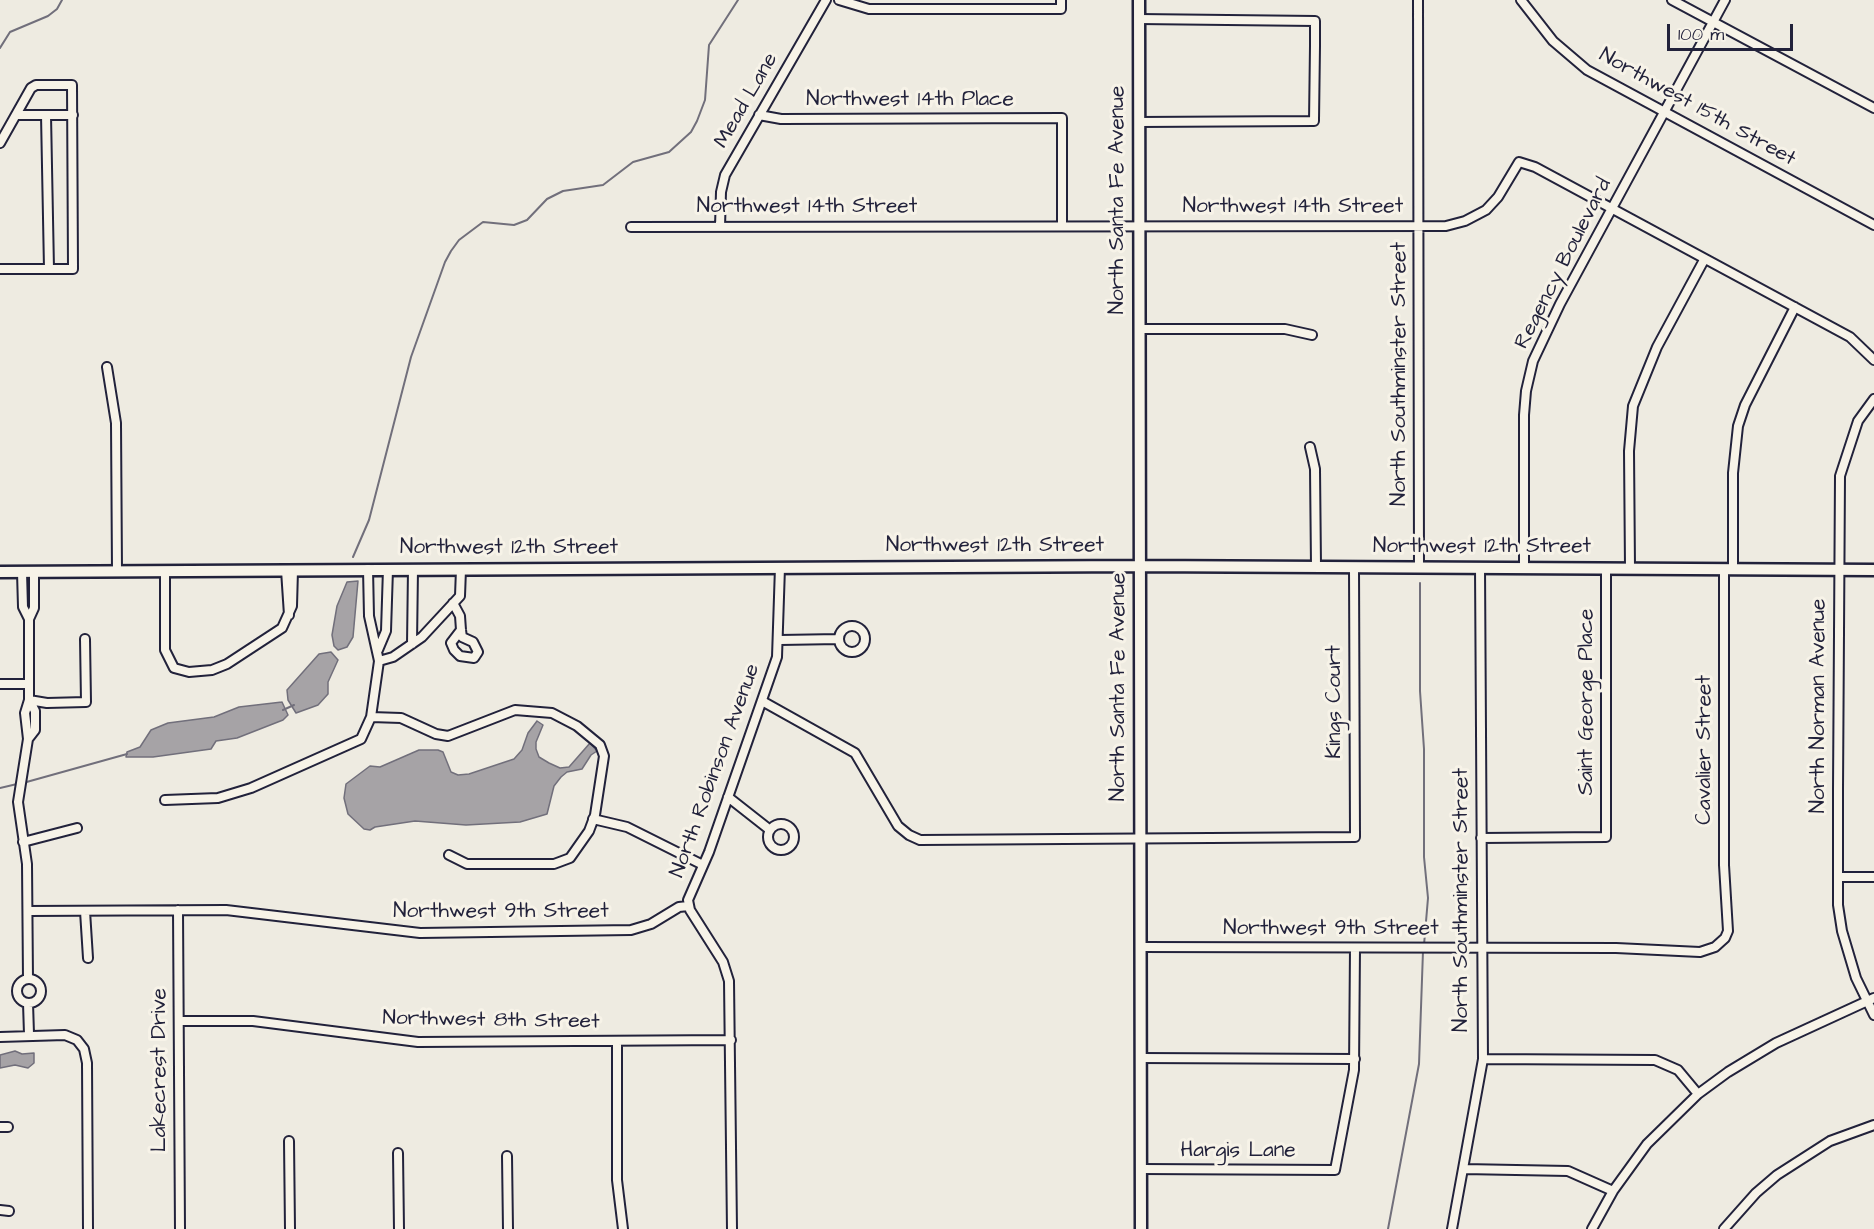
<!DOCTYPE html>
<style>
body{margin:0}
#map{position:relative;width:1874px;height:1229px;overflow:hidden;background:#eeebe1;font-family:"Architects Daughter",sans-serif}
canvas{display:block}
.scale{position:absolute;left:1667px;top:24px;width:126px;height:27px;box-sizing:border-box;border:3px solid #22223b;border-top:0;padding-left:8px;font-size:18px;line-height:21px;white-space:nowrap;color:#22223b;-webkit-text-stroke:4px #f7f3e8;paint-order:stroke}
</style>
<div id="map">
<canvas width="1874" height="1229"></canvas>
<div class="scale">100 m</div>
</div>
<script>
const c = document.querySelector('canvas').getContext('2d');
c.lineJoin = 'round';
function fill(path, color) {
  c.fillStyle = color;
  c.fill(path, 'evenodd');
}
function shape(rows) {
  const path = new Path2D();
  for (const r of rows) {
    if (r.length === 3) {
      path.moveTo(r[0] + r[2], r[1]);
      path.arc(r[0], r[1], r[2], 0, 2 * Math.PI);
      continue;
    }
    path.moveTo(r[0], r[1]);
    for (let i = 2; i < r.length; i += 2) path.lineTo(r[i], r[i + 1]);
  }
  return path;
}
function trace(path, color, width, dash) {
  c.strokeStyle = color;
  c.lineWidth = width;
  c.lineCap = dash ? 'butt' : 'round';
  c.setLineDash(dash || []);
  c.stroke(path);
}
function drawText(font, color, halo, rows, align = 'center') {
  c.font = font + ' "Architects Daughter",sans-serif';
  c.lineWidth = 6;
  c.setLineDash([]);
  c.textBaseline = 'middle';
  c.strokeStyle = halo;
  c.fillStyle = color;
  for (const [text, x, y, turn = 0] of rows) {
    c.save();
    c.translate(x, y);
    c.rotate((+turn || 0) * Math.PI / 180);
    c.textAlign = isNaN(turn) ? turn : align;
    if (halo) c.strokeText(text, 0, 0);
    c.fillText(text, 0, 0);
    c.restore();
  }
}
const water = shape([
 [358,581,353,637,347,647,338,650,334,646,332,635,337,606,347,582,358,581],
 [331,652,338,660,328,682,328,694,318,705,296,713,288,700,287,690,319,654,331,652],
 [282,702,288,715,283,720,237,738,216,741,211,749,153,757,126,757,127,752,140,747,151,730,168,723,214,717,239,707,282,702],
 [537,721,543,725,536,742,536,749,539,757,549,763,560,768,569,767,590,743,597,751,591,755,582,769,567,772,561,777,554,786,547,814,520,822,466,825,415,821,375,827,370,830,364,829,348,814,344,798,346,784,370,766,380,767,419,750,438,750,443,752,451,772,458,775,469,774,514,759,522,750,528,733,537,721],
 [15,1051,22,1054,34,1053,34,1063,28,1068,15,1065,0,1068,0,1055,15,1051]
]);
const stream = shape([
 [0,48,10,32,48,16,57,9,62,0],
 [353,557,369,520,411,357,445,262,451,251,459,240,483,222,514,225,527,220,547,199,563,191,603,185,633,162,669,152,691,132,697,121,705,100,709,45,738,0],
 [1420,583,1420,691,1424,749,1424,857,1428,898,1424,945],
 [283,710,294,705],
 [23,783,127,754],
 [0,788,17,784],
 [1388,1229,1419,1064,1423,951]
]);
const minor = shape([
 [839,0,869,9,1061,9,1061,0],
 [1418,0,1419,567],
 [1521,0,1553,41,1587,70,1874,225],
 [1672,0,1874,108],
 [1139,19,1315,21,1315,46,1314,121,1139,122],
 [16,115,73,115],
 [46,115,49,269],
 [759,115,781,119,1062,118,1062,226],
 [0,143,31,88,36,85,72,85,73,269,0,269],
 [631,227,1446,226,1465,221,1486,210,1498,197,1519,162,1535,167,1850,337,1874,360],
 [720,227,721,192,725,175,826,0],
 [1139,329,1285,329,1312,335],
 [107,367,116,423,117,571],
 [1874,399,1858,421,1840,476,1838,789,1838,905,1842,931,1856,978,1874,1015],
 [1310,447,1315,469,1316,566],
 [1524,568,1524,415,1526,391,1533,361,1560,304,1725,0],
 [1630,568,1629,451,1633,406,1657,347,1704,260],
 [1733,569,1733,473,1738,426,1745,405,1795,307],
 [286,570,289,615],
 [34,571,34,608,29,619,29,700,47,703,86,702,85,639],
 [165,571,165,650,174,668,189,672,212,670,227,664,282,628,292,606,293,570],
 [22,572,23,607,29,619],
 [453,603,460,616,461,630,462,637,473,642,478,652,474,658,460,656,454,650,451,643,461,630],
 [852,639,13],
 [780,640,839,639],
 [412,644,413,569],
 [378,650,386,631,388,569],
 [379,661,393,657,422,637,460,596,461,569],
 [0,684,29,684],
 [762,701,855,753,898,826,909,835,920,840,1355,837,1354,567],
 [371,717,401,718,436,734,448,736,515,710,552,713,577,726,600,745,604,756,595,815,589,831,570,858,554,864,467,864,449,855],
 [28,739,25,713,29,700,35,711,35,730,28,739,18,802,27,864,28,979],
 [728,797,770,830],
 [165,800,218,798,251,788,361,739,371,717,379,661,369,616,368,569],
 [593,819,627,827,703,865],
 [781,837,13],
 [1481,838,1606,837,1606,568],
 [23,842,77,828],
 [1838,877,1874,877],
 [178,910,180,1229],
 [28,911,226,910,420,933,631,930,651,924,679,907,688,906],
 [85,911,88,958],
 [1140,947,1616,948,1700,952,1715,947,1725,938,1728,931,1724,865,1724,569],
 [29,991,12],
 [28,1003,29,1034],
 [180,1021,253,1021,418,1042,731,1040],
 [0,1037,65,1035,77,1040,84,1049,87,1063,88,1229],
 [617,1041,617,1180,623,1229],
 [1140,1058,1355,1059],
 [1483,1059,1655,1060,1678,1070,1698,1094],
 [0,1127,8,1127],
 [289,1141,290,1229],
 [398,1153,399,1229],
 [507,1156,508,1229],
 [1141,1169,1335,1170,1354,1070,1355,948],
 [1464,1169,1568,1171,1613,1191],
 [0,1210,9,1211],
 [732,1229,729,981,723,962,690,910,688,900,709,852,777,657,780,567],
 [1452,1229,1483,1059,1480,567],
 [1592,1229,1613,1191,1647,1144,1698,1094,1728,1072,1776,1043,1874,998],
 [1724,1229,1756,1193,1777,1175,1830,1141,1874,1125]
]);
const secondary = shape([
 [1139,0,1141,1229],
 [0,572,1139,566,1874,570]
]);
const streetNames = [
 ["Mead Lane",747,101,-60],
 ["Northwest 14th Place",910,101],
 ["Northwest 15th Street",1697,108,29],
 ["North Santa Fe Avenue",1119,200,-90],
 ["Northwest 14th Street",807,208],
 ["Northwest 14th Street",1293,208],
 ["Regency Boulevard",1564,264,-63],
 ["North Southminster Street",1401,374,-90],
 ["Northwest 12th Street",995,547],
 ["Northwest 12th Street",1482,548],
 ["Northwest 12th Street",509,549],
 ["North Santa Fe Avenue",1120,687,-90],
 ["Kings Court",1336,702,-90],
 ["Saint George Place",1588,702,-90],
 ["North Norman Avenue",1820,706,-90],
 ["Cavalier Street",1706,750,-90],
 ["North Robinson Avenue",716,771,-70],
 ["North Southminster Street",1463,900,-90],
 ["Northwest 9th Street",501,913],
 ["Northwest 9th Street",1331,930],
 ["Northwest 8th Street",491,1021,1],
 ["Lakecrest Drive",161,1070,-90],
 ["Hargis Lane",1238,1152]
];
fill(water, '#a6a3a6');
trace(water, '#716f7b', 1.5);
trace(stream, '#716f7b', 2);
trace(minor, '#22223b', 12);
trace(secondary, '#22223b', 15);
trace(minor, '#f7f3e8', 8);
trace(secondary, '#f7f3e8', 10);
drawText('21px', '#22223b', '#f7f3e8', streetNames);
</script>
